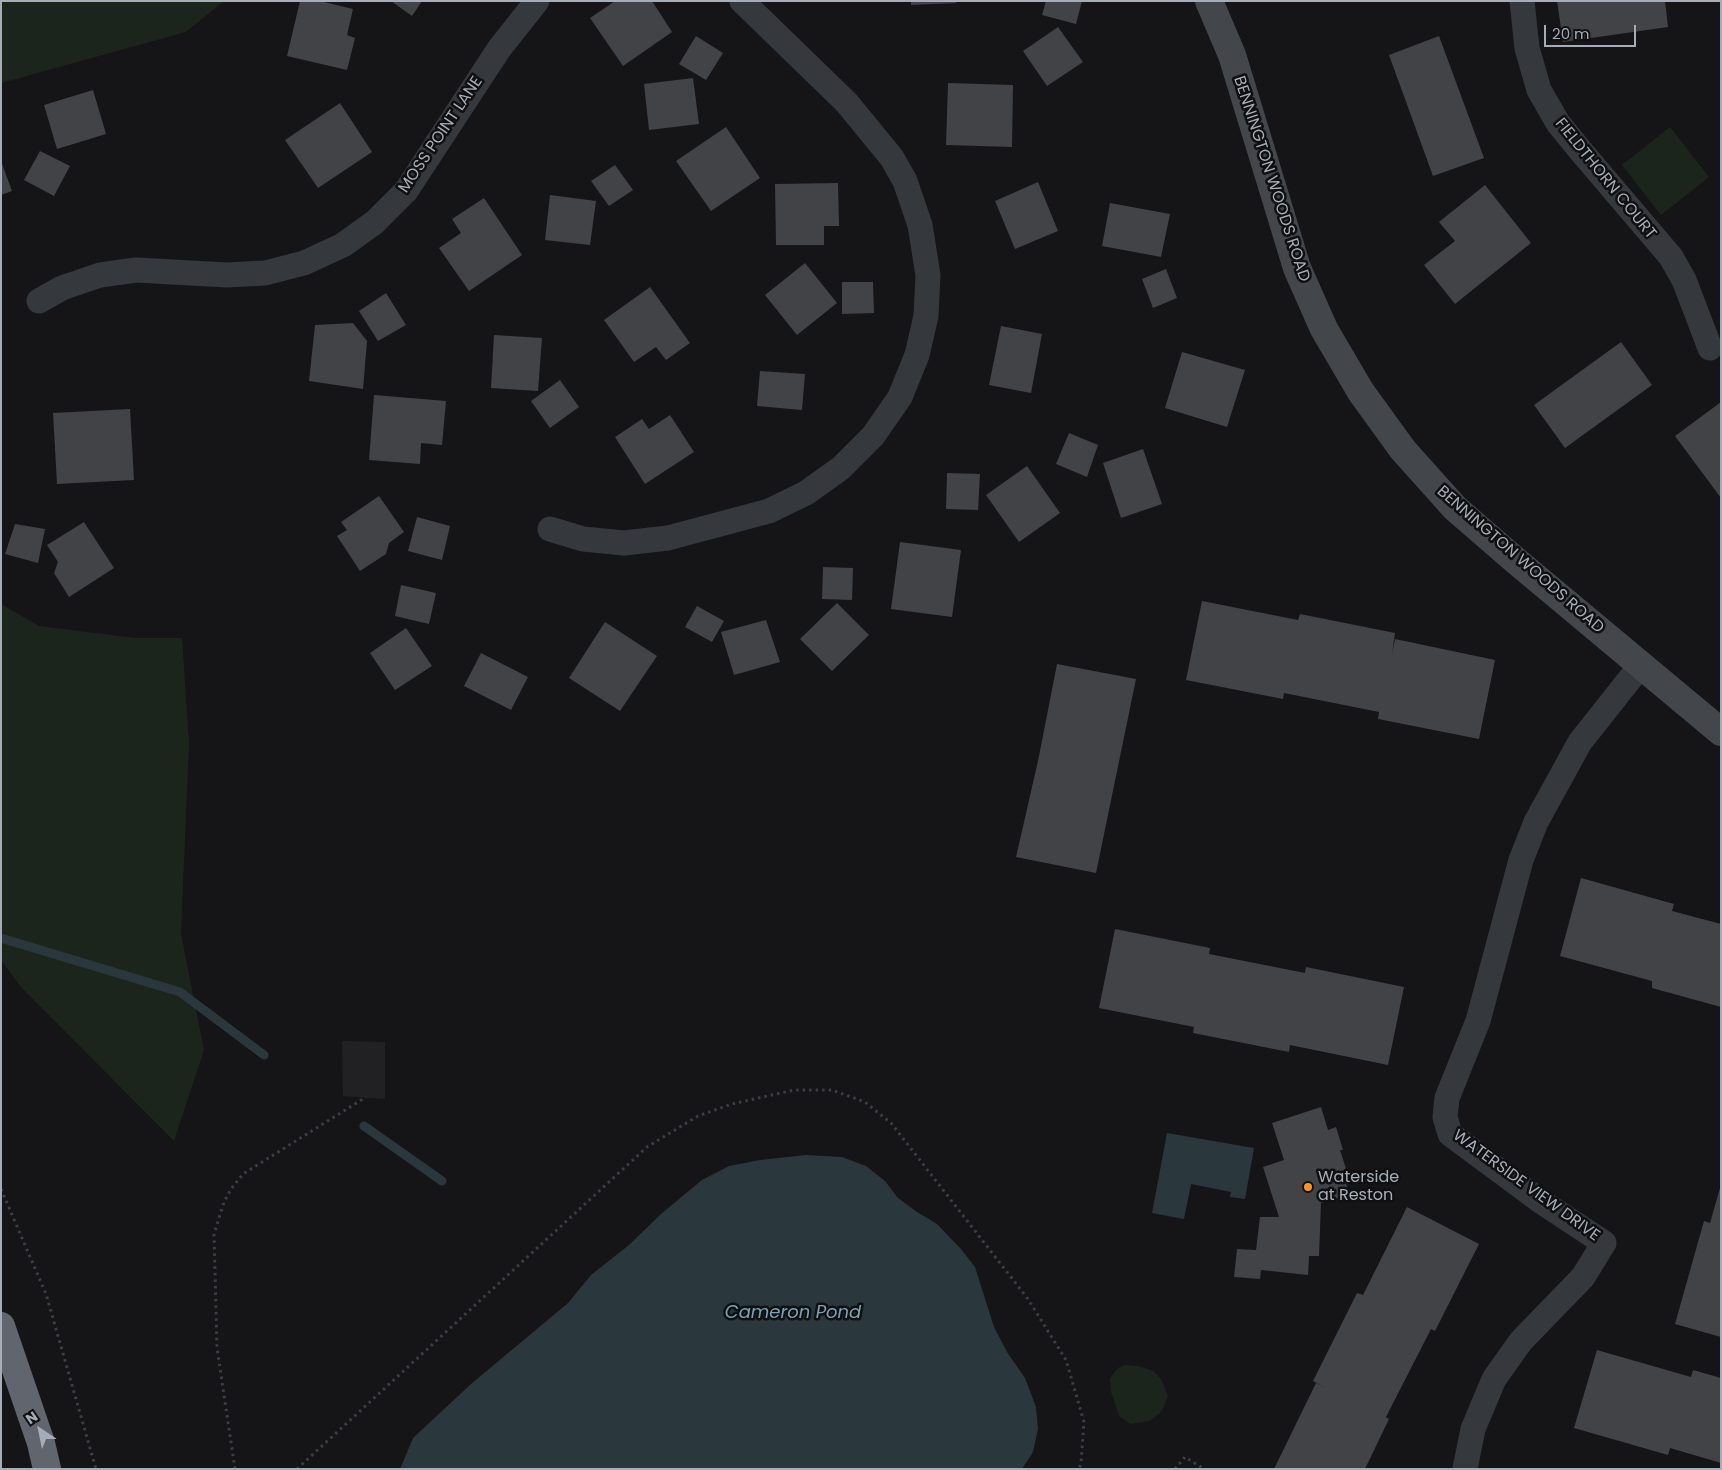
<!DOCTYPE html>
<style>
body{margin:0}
#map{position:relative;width:1722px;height:1470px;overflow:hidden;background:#151517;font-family:Poppins,sans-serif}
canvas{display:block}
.frame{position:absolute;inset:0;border:2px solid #a5aeb8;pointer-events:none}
.north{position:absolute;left:15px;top:1405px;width:50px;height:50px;-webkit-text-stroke:4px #101012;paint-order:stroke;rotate:326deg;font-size:14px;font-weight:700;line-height:20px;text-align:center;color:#a5aeb8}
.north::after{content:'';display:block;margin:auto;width:18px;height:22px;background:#a5aeb8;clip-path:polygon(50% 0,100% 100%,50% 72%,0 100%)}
.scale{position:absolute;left:1544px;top:25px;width:92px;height:22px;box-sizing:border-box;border:2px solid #a5aeb8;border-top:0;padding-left:6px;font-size:15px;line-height:18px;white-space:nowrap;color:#a5aeb8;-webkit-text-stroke:4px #101012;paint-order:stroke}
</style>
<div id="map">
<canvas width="1722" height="1470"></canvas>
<div class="frame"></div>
<div class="north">N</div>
<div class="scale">20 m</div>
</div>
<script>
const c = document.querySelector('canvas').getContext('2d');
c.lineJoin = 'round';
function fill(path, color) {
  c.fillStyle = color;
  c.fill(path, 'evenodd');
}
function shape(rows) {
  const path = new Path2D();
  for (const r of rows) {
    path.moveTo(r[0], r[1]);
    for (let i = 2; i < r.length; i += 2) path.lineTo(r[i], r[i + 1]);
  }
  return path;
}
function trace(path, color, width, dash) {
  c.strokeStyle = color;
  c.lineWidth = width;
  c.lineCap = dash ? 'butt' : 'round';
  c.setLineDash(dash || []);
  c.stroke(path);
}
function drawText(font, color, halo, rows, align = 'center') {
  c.font = font + ' Poppins,sans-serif';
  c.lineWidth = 5;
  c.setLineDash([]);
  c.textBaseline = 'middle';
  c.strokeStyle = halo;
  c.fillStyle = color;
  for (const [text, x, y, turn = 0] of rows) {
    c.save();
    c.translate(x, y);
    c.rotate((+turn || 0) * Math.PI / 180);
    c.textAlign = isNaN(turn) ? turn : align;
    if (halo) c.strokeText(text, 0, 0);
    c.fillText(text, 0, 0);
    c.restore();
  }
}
const built = shape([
 [342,1041,385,1042,385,1099,343,1096]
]);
const green = shape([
 [1,1,224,1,186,32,1,83],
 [1670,127,1709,177,1661,215,1622,165],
 [1,604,39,626,135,638,182,638,189,743,181,934,204,1050,174,1141,21,987,1,960],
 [1125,1365,1139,1366,1153,1371,1161,1379,1168,1396,1162,1411,1150,1421,1130,1424,1119,1416,1111,1392,1110,1378,1118,1368]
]);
const water = shape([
 [1167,1133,1254,1148,1245,1199,1230,1197,1231,1192,1191,1184,1184,1219,1152,1213],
 [806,1155,842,1157,866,1166,885,1181,898,1198,917,1212,937,1224,961,1249,975,1267,994,1327,1007,1352,1025,1378,1036,1407,1038,1429,1033,1452,1022,1469,400,1469,413,1438,471,1384,568,1303,591,1275,629,1245,661,1214,702,1180,729,1166,760,1160]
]);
const stream = shape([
 [1,938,180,992,264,1055],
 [364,1126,442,1181]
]);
const building = shape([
 [300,1,320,1,353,9,347,35,355,38,347,70,287,56],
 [391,1,422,1,412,16],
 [615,1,652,1,672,32,623,66,590,18],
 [911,1,956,1,956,3,911,5],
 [1046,1,1082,1,1076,24,1042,15],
 [1557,1,1665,1,1668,27,1563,42],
 [1058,27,1083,62,1047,86,1023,51],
 [696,36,723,53,706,80,679,64],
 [1439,36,1484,158,1433,176,1389,55],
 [693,78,699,124,649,130,644,84],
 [948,83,1013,85,1012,147,946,145],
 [93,90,106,134,57,149,44,105],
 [340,103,372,152,318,188,285,140],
 [726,127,760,178,711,211,676,161],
 [40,151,70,166,54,196,24,180],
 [1,161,12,191,1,195],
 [615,165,633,190,609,206,591,181],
 [1038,182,1058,231,1015,249,995,201],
 [838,183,839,226,824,226,824,245,776,245,775,184],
 [1485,185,1531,243,1455,304,1424,265,1455,241,1439,222],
 [550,195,596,201,590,245,545,240],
 [484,198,522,255,469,291,439,248,461,233,452,219],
 [1110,203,1170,214,1161,257,1102,246],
 [805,263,837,303,797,335,765,295],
 [1166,269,1177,298,1153,308,1142,279],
 [842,282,873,282,874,313,842,314],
 [650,287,690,343,666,360,656,347,634,362,604,320],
 [386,293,406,325,378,341,359,311],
 [353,323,367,341,363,389,309,381,315,325],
 [1001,326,1042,334,1031,393,989,385],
 [494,335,542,338,538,391,491,388],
 [1621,342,1652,385,1565,448,1534,405],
 [1182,352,1245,370,1227,427,1165,408],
 [760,371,805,374,802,410,757,406],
 [560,380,579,407,550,428,531,401],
 [374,395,446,401,442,445,421,443,420,464,369,460],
 [1721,402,1721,498,1675,436],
 [130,409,134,480,57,484,53,413],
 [670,415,694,452,645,484,615,437,642,419,649,429],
 [1069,433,1098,445,1087,477,1056,464],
 [1143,449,1162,504,1121,518,1103,463],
 [1027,466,1060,513,1019,542,986,495],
 [947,473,980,474,978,510,946,509],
 [379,496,404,532,389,543,386,554,360,571,337,536,347,530,341,522],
 [417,517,450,526,442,560,408,551],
 [84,522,114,568,69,597,54,573,58,562,47,545],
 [15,524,45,529,38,563,5,554],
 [900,542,961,550,952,617,891,609],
 [823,567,853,568,852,600,822,599],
 [401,585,436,593,429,624,395,616],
 [1202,601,1298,620,1300,614,1395,633,1392,654,1395,639,1495,660,1479,739,1378,719,1379,712,1284,693,1283,699,1186,680],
 [837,603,869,635,832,671,800,639],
 [697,606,724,621,712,642,685,627],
 [766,620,780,662,734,675,721,632],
 [605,622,657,656,620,711,569,678],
 [406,628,432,666,395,690,370,653],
 [481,653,528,677,511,710,464,686],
 [1057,664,1136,679,1096,873,1016,857,1038,761],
 [1581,878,1674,904,1672,911,1721,924,1721,1007,1652,988,1652,981,1560,956],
 [1115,929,1210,948,1209,954,1305,973,1306,967,1404,987,1388,1065,1290,1045,1289,1052,1193,1033,1194,1027,1099,1008],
 [1321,1107,1328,1130,1336,1127,1343,1150,1340,1150,1349,1178,1345,1179,1349,1195,1321,1203,1319,1256,1309,1256,1308,1275,1261,1270,1260,1279,1234,1277,1237,1249,1256,1250,1260,1217,1279,1217,1263,1167,1284,1160,1272,1123],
 [1720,1188,1721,1188,1721,1337,1675,1324,1704,1221,1710,1223],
 [1407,1207,1479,1244,1435,1331,1431,1329,1386,1417,1389,1419,1365,1469,1274,1469,1316,1383,1326,1388,1313,1381,1357,1293,1363,1295],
 [1597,1350,1691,1377,1693,1370,1721,1378,1721,1463,1670,1448,1668,1455,1574,1428]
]);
const path = shape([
 [1,1189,46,1294,96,1469],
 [235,1469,217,1348,214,1234,224,1202,231,1189,243,1174,366,1097],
 [297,1469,647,1147,698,1116,732,1104,794,1090,832,1090,865,1102,891,1123,1028,1299,1066,1360,1084,1422,1081,1463,1079,1469],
 [1175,1469,1185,1457,1204,1469]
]);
const street = shape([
 [1522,1,1527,48,1539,90,1558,123,1580,150,1671,257,1684,280,1710,348],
 [39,301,62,288,100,275,136,270,227,275,265,273,304,263,343,245,375,222,406,191,499,49,537,1],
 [550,529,583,539,624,543,668,538,769,511,806,493,841,468,873,436,900,397,917,355,926,316,928,275,920,225,905,181,892,158,847,103,742,1],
 [1465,1469,1473,1429,1494,1379,1521,1341,1583,1277,1604,1243,1539,1200,1450,1134,1445,1117,1447,1098,1478,1021,1521,860,1536,822,1580,742,1641,665]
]);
const secondary = shape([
 [1209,1,1232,55,1297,268,1324,329,1361,392,1403,450,1455,508,1515,560,1721,732]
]);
const highway = shape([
 [1,1326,41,1443,47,1469]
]);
const markers = [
 [1308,1187,5,"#ff9425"]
];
const streetNames = [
 ["MOSS POINT LANE",441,135,-56],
 ["BENNINGTON WOODS ROAD",1271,179,72],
 ["FIELDTHORN COURT",1605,179,51],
 ["BENNINGTON WOODS ROAD",1520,560,41],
 ["WATERSIDE VIEW DRIVE",1526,1186,36]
];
const poiNames = [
 ["Waterside",1318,1178],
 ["at Reston",1318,1196]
];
const waterNames = [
 ["Cameron Pond",793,1313]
];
fill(built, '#212124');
fill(green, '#1c251c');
fill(water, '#2a373c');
trace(stream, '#2a373c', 9);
fill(building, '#414347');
trace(path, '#3b3f43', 3, [2.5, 4]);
trace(street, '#35383c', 25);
trace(secondary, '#43474c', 28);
trace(highway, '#61666e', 28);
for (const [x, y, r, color] of markers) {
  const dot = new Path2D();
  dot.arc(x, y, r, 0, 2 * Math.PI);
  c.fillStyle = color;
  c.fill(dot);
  trace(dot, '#101012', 2);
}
drawText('16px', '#a5aeb8', '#101012', streetNames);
drawText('16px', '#a5aeb8', '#101012', poiNames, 'left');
drawText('italic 18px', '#7aa3b6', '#101012', waterNames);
</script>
